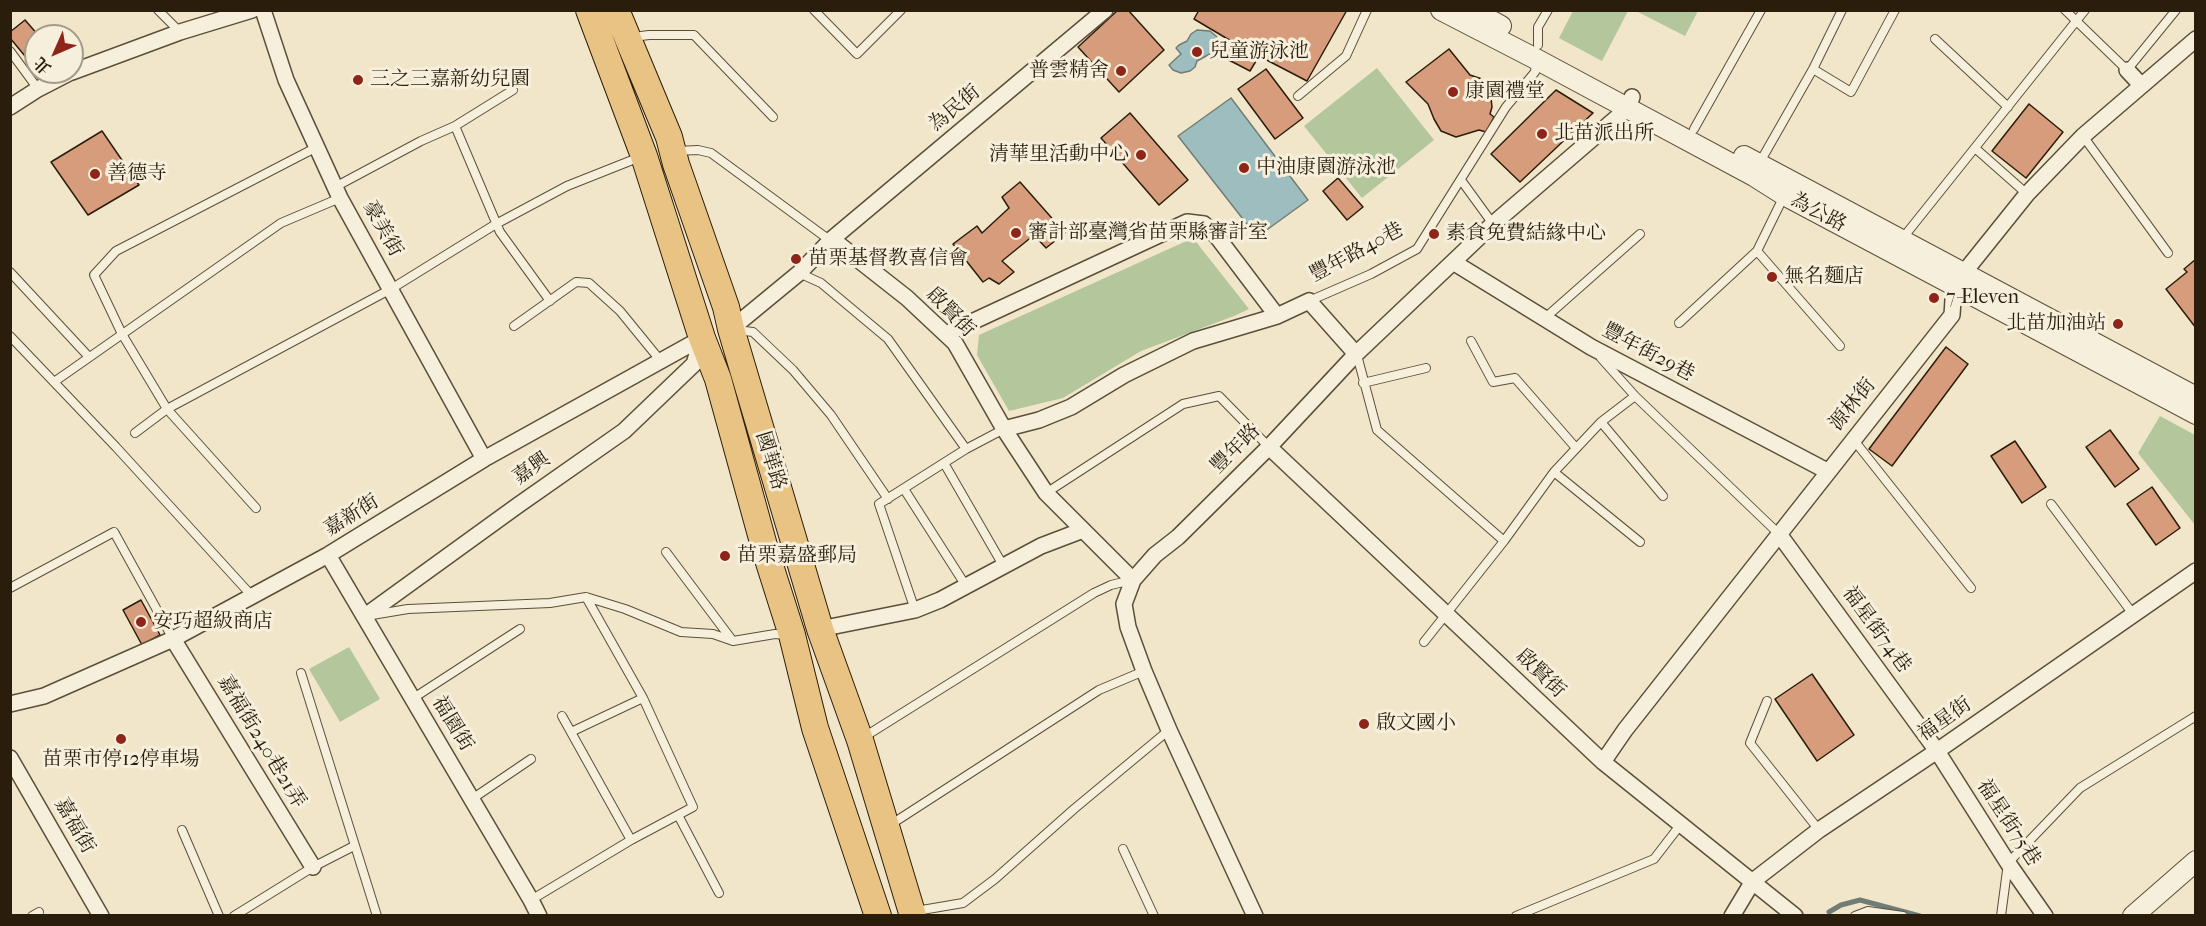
<!DOCTYPE html>
<meta charset="utf-8">
<style>
body{margin:0}
#map{position:relative;width:2206px;height:926px;overflow:hidden;background:#f1e6c9;font-family:"IM FELL French Canon","Noto Serif TC",serif}
canvas{display:block}
.frame{position:absolute;inset:0;border:12px solid #2b1d0b;pointer-events:none}
.north{position:absolute;left:24px;top:24px;width:60px;height:60px;box-sizing:border-box;background:#f6efdc;border:2px solid #a59b88;border-radius:50%;rotate:225deg;font-size:16px;font-weight:700;line-height:24px;text-align:center;color:#2b1d0b}
.north::after{content:'';display:block;margin:auto;width:21px;height:27px;background:#8f2418;clip-path:polygon(50% 0,100% 100%,50% 72%,0 100%)}
</style>
<div id="map">
<canvas width="2206" height="926"></canvas>
<div class="frame"></div>
<div class="north">北</div>
</div>
<script>
const c = document.querySelector('canvas').getContext('2d');
c.lineJoin = 'round';
function fill(path, color) {
  c.fillStyle = color;
  c.fill(path, 'evenodd');
}
function shape(rows) {
  const path = new Path2D();
  for (const r of rows) {
    path.moveTo(r[0], r[1]);
    for (let i = 2; i < r.length; i += 2) path.lineTo(r[i], r[i + 1]);
  }
  return path;
}
function trace(path, color, width, dash) {
  c.strokeStyle = color;
  c.lineWidth = width;
  c.lineCap = dash ? 'butt' : 'round';
  c.setLineDash(dash || []);
  c.stroke(path);
}
function drawText(font, color, halo, rows, align = 'center') {
  c.font = font + ' "IM FELL French Canon","Noto Serif TC",serif';
  c.lineWidth = 6;
  c.setLineDash([]);
  c.textBaseline = 'middle';
  c.strokeStyle = halo;
  c.fillStyle = color;
  for (const [text, x, y, turn = 0] of rows) {
    c.save();
    c.translate(x, y);
    c.rotate((+turn || 0) * Math.PI / 180);
    c.textAlign = isNaN(turn) ? turn : align;
    if (halo) c.strokeText(text, 0, 0);
    c.fillText(text, 0, 0);
    c.restore();
  }
}
const green = shape([
 [1573,11,1628,11,1602,61,1559,38],
 [1636,11,1698,10,1698,11,1685,36],
 [1377,68,1434,140,1362,198,1304,126],
 [1193,238,1249,309,1234,316,1141,351,1063,398,1009,411,977,355,979,335],
 [2160,416,2195,435,2195,525,2138,453],
 [349,647,380,699,340,722,309,669]
]);
const water = shape([
 [1197,30,1210,31,1216,36,1219,41,1217,50,1197,61,1195,67,1190,71,1181,73,1173,70,1169,65,1181,54,1176,48,1179,45,1187,41,1191,34,1197,30],
 [1231,98,1308,200,1257,237,1178,136,1231,98]
]);
const stream = shape([
 [1829,912,1841,905,1860,900,1920,916]
]);
const building = shape([
 [1118,10,1128,10,1164,50,1119,92,1078,47,1118,10],
 [1199,10,1347,10,1307,81,1259,56,1250,71,1223,57,1231,41,1194,19,1199,10],
 [25,20,39,36,36,36,35,68,10,38,10,32,25,20],
 [1449,49,1470,75,1482,79,1490,89,1492,107,1490,114,1494,117,1486,132,1479,130,1456,137,1441,131,1434,119,1428,104,1406,82,1449,49],
 [1266,69,1303,118,1275,139,1238,89,1266,69],
 [1556,90,1593,113,1520,182,1491,154,1556,90],
 [2029,104,2063,132,2026,178,1992,151,2029,104],
 [1130,113,1188,180,1159,205,1101,138,1130,113],
 [102,131,139,185,88,215,51,162,102,131],
 [1338,178,1363,207,1347,220,1323,191,1338,178],
 [1020,182,1065,233,1046,248,1034,235,1002,261,1014,272,999,284,989,278,983,282,953,244,977,226,982,233,1009,208,1002,197,1020,182],
 [2196,259,2196,328,2166,289,2187,272,2184,269,2196,259],
 [1946,347,1968,364,1892,466,1869,449,1946,347],
 [2110,430,2139,469,2115,487,2086,447,2110,430],
 [2015,441,2046,487,2022,503,1991,456,2015,441],
 [2152,487,2180,528,2156,545,2127,504,2152,487],
 [141,600,160,635,142,645,123,610,141,600],
 [1812,674,1854,735,1817,761,1775,699,1812,674]
]);
const service = shape([
 [158,10,180,32],
 [814,10,857,54,901,10],
 [2065,10,2127,70,2176,10],
 [633,37,649,35,694,35,773,117],
 [1935,39,2008,107],
 [1538,45,1538,27,1548,10],
 [10,51,38,89],
 [1813,69,1851,92,1895,10],
 [1298,96,1346,56,1367,10],
 [455,126,500,232,550,301],
 [1694,129,1761,10],
 [2083,136,2168,253],
 [1975,148,2027,194],
 [676,151,698,150,711,153,824,236,832,239],
 [1760,162,1813,69,1842,10],
 [1461,180,1493,224],
 [335,187,421,141,455,126,513,90],
 [1902,239,2085,10],
 [1757,251,1840,346],
 [10,272,89,357],
 [799,273,821,283,888,339,966,449],
 [1309,301,1371,274,1417,249,1506,107,1535,72,1536,62],
 [1545,318,1640,234],
 [1679,323,1757,251,1784,196],
 [514,326,576,282,589,283,620,311,660,360],
 [736,330,753,332,793,370,831,415,888,499],
 [10,336,116,447,252,596],
 [1471,341,1493,382,1515,378,1576,448],
 [1357,355,1377,430,1504,541],
 [1601,358,1635,396,1779,534],
 [54,382,281,223,340,198],
 [1363,383,1426,368],
 [1601,422,1663,496],
 [135,433,167,409,391,289,496,224,567,186,640,157],
 [1853,439,1971,588],
 [944,463,1004,567],
 [1554,472,1640,542],
 [904,489,966,586],
 [1046,493,1183,404,1219,396,1269,447],
 [2051,504,2133,614],
 [256,508,167,409,122,334,94,275,116,251,317,147],
 [666,552,732,640],
 [10,588,114,532,173,639],
 [915,610,879,504,966,449,1004,429],
 [372,615,408,609,550,603,586,597,625,609,681,632,713,634,733,641,775,634,786,635],
 [1424,642,1504,541,1554,472,1601,422,1635,396],
 [301,673,377,916],
 [412,699,520,629],
 [1767,701,1750,743,1819,830],
 [562,716,631,840],
 [571,732,643,698],
 [864,737,1094,593,1111,585,1132,580],
 [472,799,531,759],
 [678,815,719,893],
 [890,825,1099,690,1144,671],
 [182,830,219,916],
 [1123,849,1154,916],
 [531,900,631,840,693,807,643,698,586,597],
 [916,911,963,903,995,879,1074,809,1169,730],
 [32,916,39,912],
 [234,916,313,867,354,846],
 [1516,916,1654,859,1681,824],
 [1855,916,1868,911,1903,916],
 [2001,916,2008,863,2080,788,2196,716]
]);
const minor = shape([
 [263,10,286,80,340,198,484,459],
 [2127,70,2141,85],
 [72,72,180,32,252,10],
 [10,107,38,89,71,72],
 [832,239,907,298,955,343,1004,429,1046,493,1133,580],
 [1453,262,1591,347,1827,471],
 [731,329,799,273,832,239,1105,10],
 [946,334,1187,222,1204,224,1218,238,1277,316],
 [1004,429,1039,420,1071,407,1124,375,1193,341,1277,316,1309,301,1356,354],
 [1269,447,1603,762,1795,916],
 [1779,534,1937,751,2008,863,2045,916],
 [328,555,531,900,539,916],
 [365,616,517,506,624,431,694,364,702,338],
 [820,629,915,610,940,600,1041,546,1083,530],
 [173,639,313,867],
 [10,704,44,696,173,639,328,555,484,459,702,338],
 [10,758,101,916],
 [1603,762,1625,730,1952,315,1954,285,2027,194,2083,136,2196,39],
 [1255,916,1169,730,1144,671,1128,627,1124,604,1133,580,1155,555,1178,537,1269,447,1356,354,1493,224,1628,108,1632,97],
 [1732,916,1753,881,1819,830,1937,751,2196,571]
]);
const tertiary = shape([
 [1441,10,1536,59,1754,176,1784,195,2196,414],
 [1472,10,1501,26],
 [1744,156,2196,397],
 [2133,916,2196,861]
]);
const primary = shape([
 [589,10,644,156,702,338,718,379,766,553,792,635,815,728,878,916],
 [616,10,669,137,676,164,726,307,731,329,820,629,860,740,913,916]
]);
const markers = [
 [1197,52,6,"#8f2418"],
 [1121,71,6,"#8f2418"],
 [358,80,6,"#8f2418"],
 [1453,92,6,"#8f2418"],
 [1542,134,6,"#8f2418"],
 [1141,155,6,"#8f2418"],
 [1244,168,6,"#8f2418"],
 [95,174,6,"#8f2418"],
 [1016,233,6,"#8f2418"],
 [1434,234,6,"#8f2418"],
 [796,259,6,"#8f2418"],
 [1772,277,6,"#8f2418"],
 [1934,298,6,"#8f2418"],
 [2118,324,6,"#8f2418"],
 [725,556,6,"#8f2418"],
 [141,622,6,"#8f2418"],
 [1364,724,6,"#8f2418"],
 [121,739,6,"#8f2418"]
];
const poiNames = [
 ["兒童游泳池",1209,52],
 ["普雲精舍",1109,71,"right"],
 ["三之三嘉新幼兒園",370,80],
 ["康園禮堂",1465,92],
 ["北苗派出所",1554,134],
 ["清華里活動中心",1129,155,"right"],
 ["中油康園游泳池",1256,168],
 ["善德寺",107,174],
 ["審計部臺灣省苗栗縣審計室",1028,233],
 ["素食免費結緣中心",1446,234],
 ["苗栗基督教喜信會",808,259],
 ["無名麵店",1784,277],
 ["7-Eleven",1946,298],
 ["北苗加油站",2106,324,"right"],
 ["苗栗嘉盛郵局",737,556],
 ["安巧超級商店",153,622],
 ["啟文國小",1376,724],
 ["苗栗市停12停車場",121,760,"center"]
];
const streetNames = [
 ["為民街",955,109,-40],
 ["為公路",1818,213,28],
 ["豪美街",382,229,61],
 ["豐年路40巷",1357,253,-28],
 ["啟賢街",950,313,46],
 ["豐年街29巷",1648,353,28],
 ["源林街",1853,405,-51],
 ["豐年路",1236,449,-45],
 ["國華路",770,461,73],
 ["嘉興",532,469,-35],
 ["嘉新街",352,516,-32],
 ["福星街74巷",1876,630,54],
 ["啟賢街",1540,674,44],
 ["福星街",1945,720,-35],
 ["福園街",452,724,59],
 ["嘉福街240巷21弄",261,742,59],
 ["福星街75巷",2008,823,57],
 ["嘉福街",74,826,60]
];
fill(green, '#b4c69b');
fill(water, '#9ebdbf');
trace(water, '#707d77', 1.5);
trace(stream, '#707d77', 5);
fill(building, '#d69c7b');
trace(building, '#2b1d0b', 1.5);
trace(service, '#5c4f3a', 10);
trace(minor, '#5c4f3a', 18);
trace(tertiary, '#5c4f3a', 22);
trace(primary, '#2b1d0b', 28);
trace(service, '#f6efdc', 8);
trace(minor, '#f6efdc', 15);
trace(tertiary, '#f6efdc', 20);
trace(primary, '#e8c384', 26);
for (const [x, y, r, color] of markers) {
  const dot = new Path2D();
  dot.arc(x, y, r, 0, 2 * Math.PI);
  c.fillStyle = color;
  c.fill(dot);
  trace(dot, '#f6efdc', 2);
}
drawText('20px', '#2b1d0b', '#f6efdc', poiNames, 'left');
drawText('20px', '#2b1d0b', '#f6efdc', streetNames);
</script>
